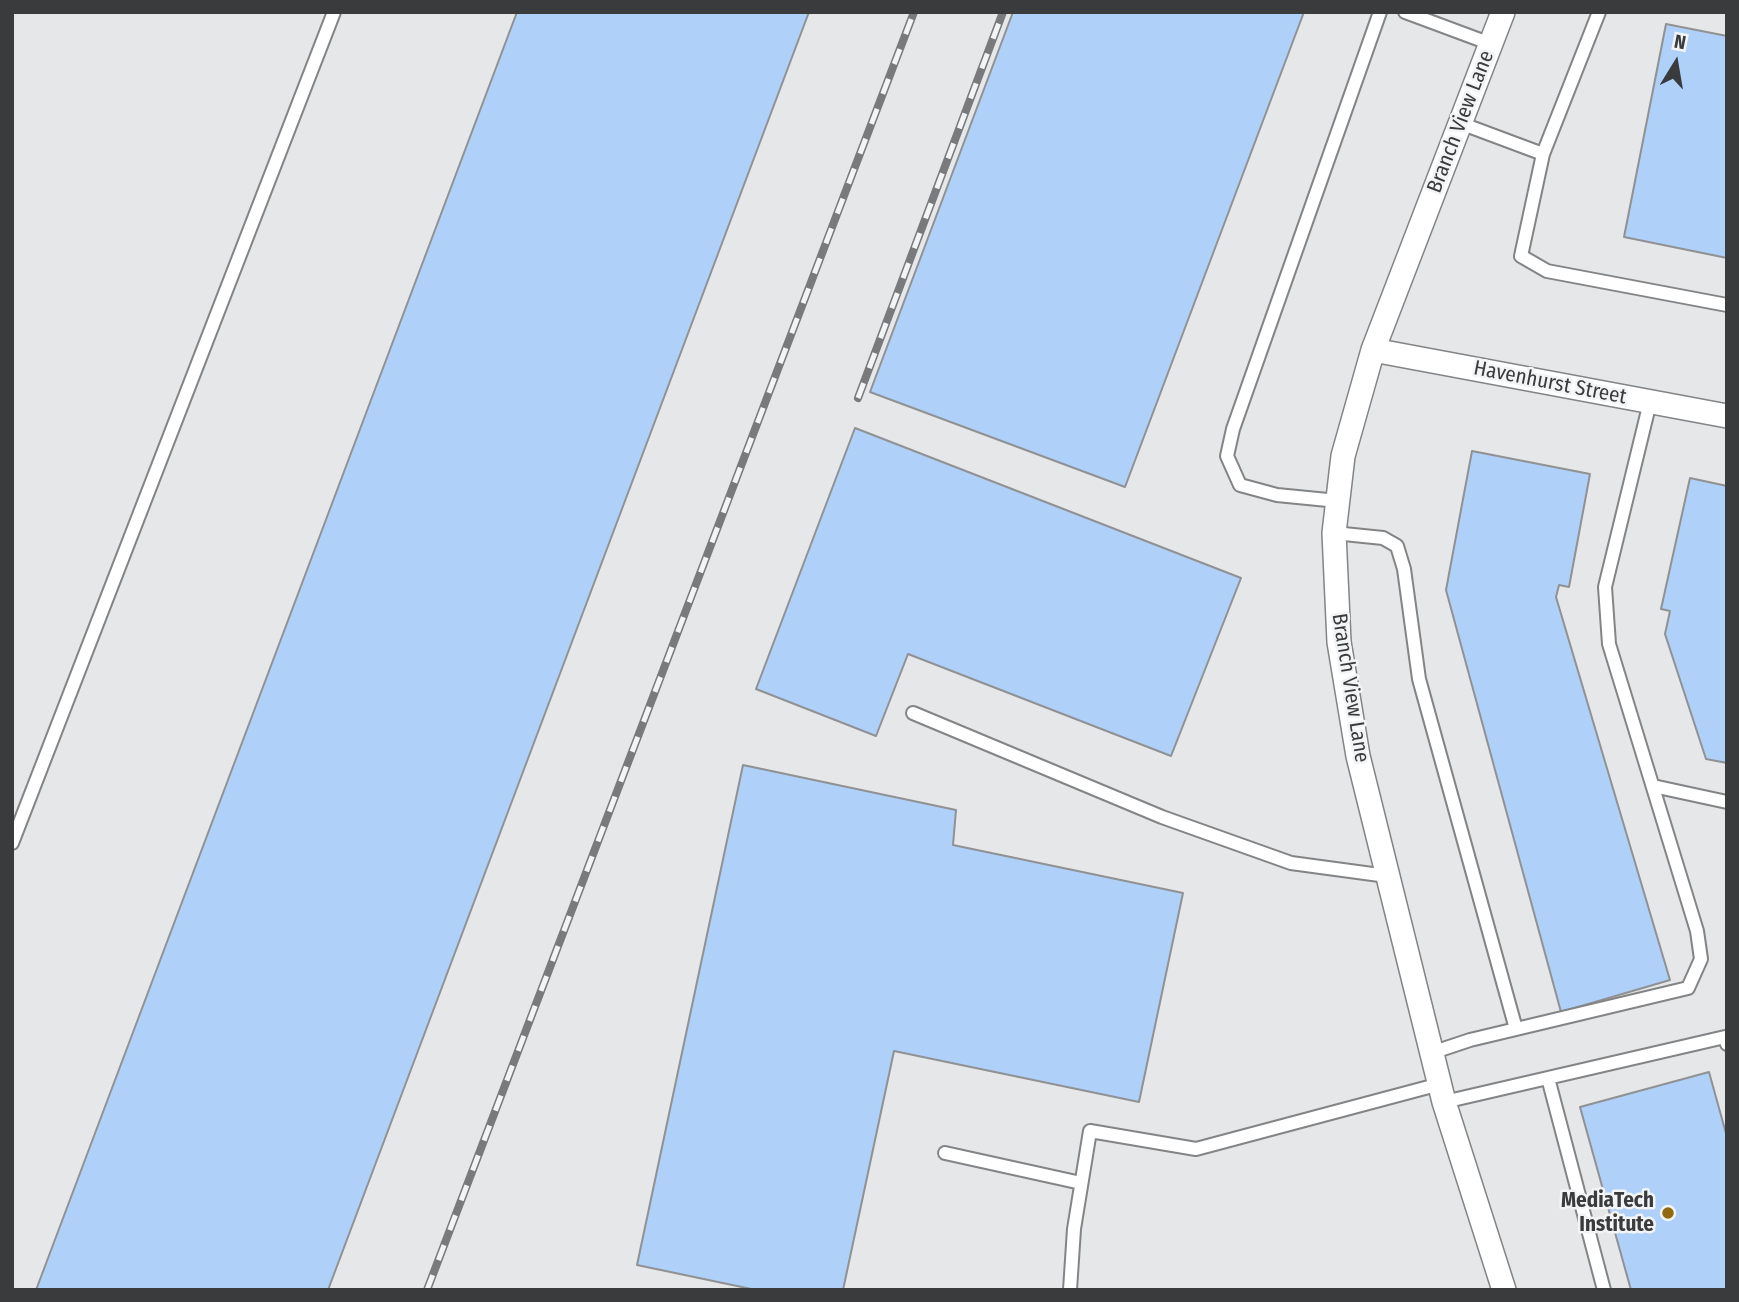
<!DOCTYPE html>
<style>
body{margin:0}
#map{position:relative;width:1739px;height:1302px;overflow:hidden;background:#e5e7e9;font-family:"Fira Sans Condensed",sans-serif}
canvas{display:block}
.frame{position:absolute;inset:0;border:14px solid #3a3b3c;pointer-events:none}
.north{position:absolute;left:1641px;top:28px;width:70px;height:70px;-webkit-text-stroke:5px #f2f4f6;paint-order:stroke;rotate:11deg;font-size:19px;font-weight:700;line-height:28px;text-align:center;color:#3a3b3c}
.north::after{content:'';display:block;margin:auto;width:24px;height:32px;background:#3a3b3c;clip-path:polygon(50% 0,100% 100%,50% 72%,0 100%)}
</style>
<div id="map">
<canvas width="1739" height="1302"></canvas>
<div class="frame"></div>
<div class="north">N</div>
</div>
<script>
const c = document.querySelector('canvas').getContext('2d');
c.lineJoin = 'round';
function fill(path, color) {
  c.fillStyle = color;
  c.fill(path, 'evenodd');
}
function shape(rows) {
  const path = new Path2D();
  for (const r of rows) {
    path.moveTo(r[0], r[1]);
    for (let i = 2; i < r.length; i += 2) path.lineTo(r[i], r[i + 1]);
  }
  return path;
}
function trace(path, color, width, dash) {
  c.strokeStyle = color;
  c.lineWidth = width;
  c.lineCap = dash ? 'butt' : 'round';
  c.setLineDash(dash || []);
  c.stroke(path);
}
function drawText(font, color, halo, rows, align = 'center') {
  c.font = font + ' "Fira Sans Condensed",sans-serif';
  c.lineWidth = 5;
  c.setLineDash([]);
  c.textBaseline = 'middle';
  c.strokeStyle = halo;
  c.fillStyle = color;
  for (const [text, x, y, turn = 0] of rows) {
    c.save();
    c.translate(x, y);
    c.rotate((+turn || 0) * Math.PI / 180);
    c.textAlign = isNaN(turn) ? turn : align;
    if (halo) c.strokeText(text, 0, 0);
    c.fillText(text, 0, 0);
    c.restore();
  }
}
const building = shape([
 [517,12,809,12,328,1290,36,1290,517,12],
 [1013,12,1304,12,1125,487,870,392,1013,12],
 [1666,24,1727,36,1727,258,1624,237,1666,24],
 [855,428,1241,578,1171,756,908,654,876,736,756,689,855,428],
 [1472,451,1590,474,1569,587,1559,585,1556,597,1670,980,1561,1012,1446,590,1472,451],
 [1690,478,1727,486,1727,763,1706,759,1665,634,1670,611,1661,609,1690,478],
 [743,765,956,810,953,845,1183,893,1139,1102,894,1051,843,1290,756,1290,637,1265,743,765],
 [1709,1072,1727,1137,1727,1290,1631,1290,1580,1107,1709,1072]
]);
const lane = shape([
 [1405,12,1491,44],
 [1599,12,1543,154,1521,256,1547,271,1727,305],
 [1460,123,1543,154],
 [1338,501,1277,495,1240,485,1227,456,1233,429,1380,12],
 [1334,533,1383,538,1397,546,1404,569,1419,679,1516,1029],
 [913,713,1162,817,1291,863,1387,876],
 [1653,786,1727,802],
 [12,843,334,12],
 [1431,1053,1470,1040,1688,988,1701,959,1697,931,1609,644,1605,587,1650,402],
 [1548,1078,1604,1290],
 [1444,1102,1725,1037,1727,1044],
 [945,1153,1081,1183],
 [1070,1290,1074,1229,1090,1131,1196,1149,1440,1084]
]);
const street = shape([
 [1503,12,1373,350,1343,456,1334,533,1339,642,1358,756,1444,1102,1504,1290],
 [1373,350,1727,416]
]);
const rail = shape([
 [858,398,1003,12],
 [427,1290,914,12]
]);
const markers = [
 [1668,1213,7,"#926911"]
];
const streetNames = [
 ["Branch View Lane",1461,122,-69],
 ["Havenhurst Street",1550,383,11],
 ["Branch View Lane",1350,688,81]
];
const poiNames = [
 ["MediaTech",1654,1201],
 ["Institute",1654,1225]
];
fill(building, '#afd0f8');
trace(building, '#909193', 2);
trace(lane, '#838486', 16);
trace(street, '#838486', 26);
trace(lane, '#fff', 12);
trace(street, '#fff', 23);
trace(rail, '#787a7b', 8);
trace(rail, '#f2f4f6', 5, [16]);
for (const [x, y, r, color] of markers) {
  const dot = new Path2D();
  dot.arc(x, y, r, 0, 2 * Math.PI);
  c.fillStyle = color;
  c.fill(dot);
  trace(dot, '#f2f4f6', 2.5);
}
drawText('21px', '#3a3b3c', '#f2f4f6', streetNames);
drawText('bold 21px', '#3a3b3c', '#f2f4f6', poiNames, 'right');
</script>
